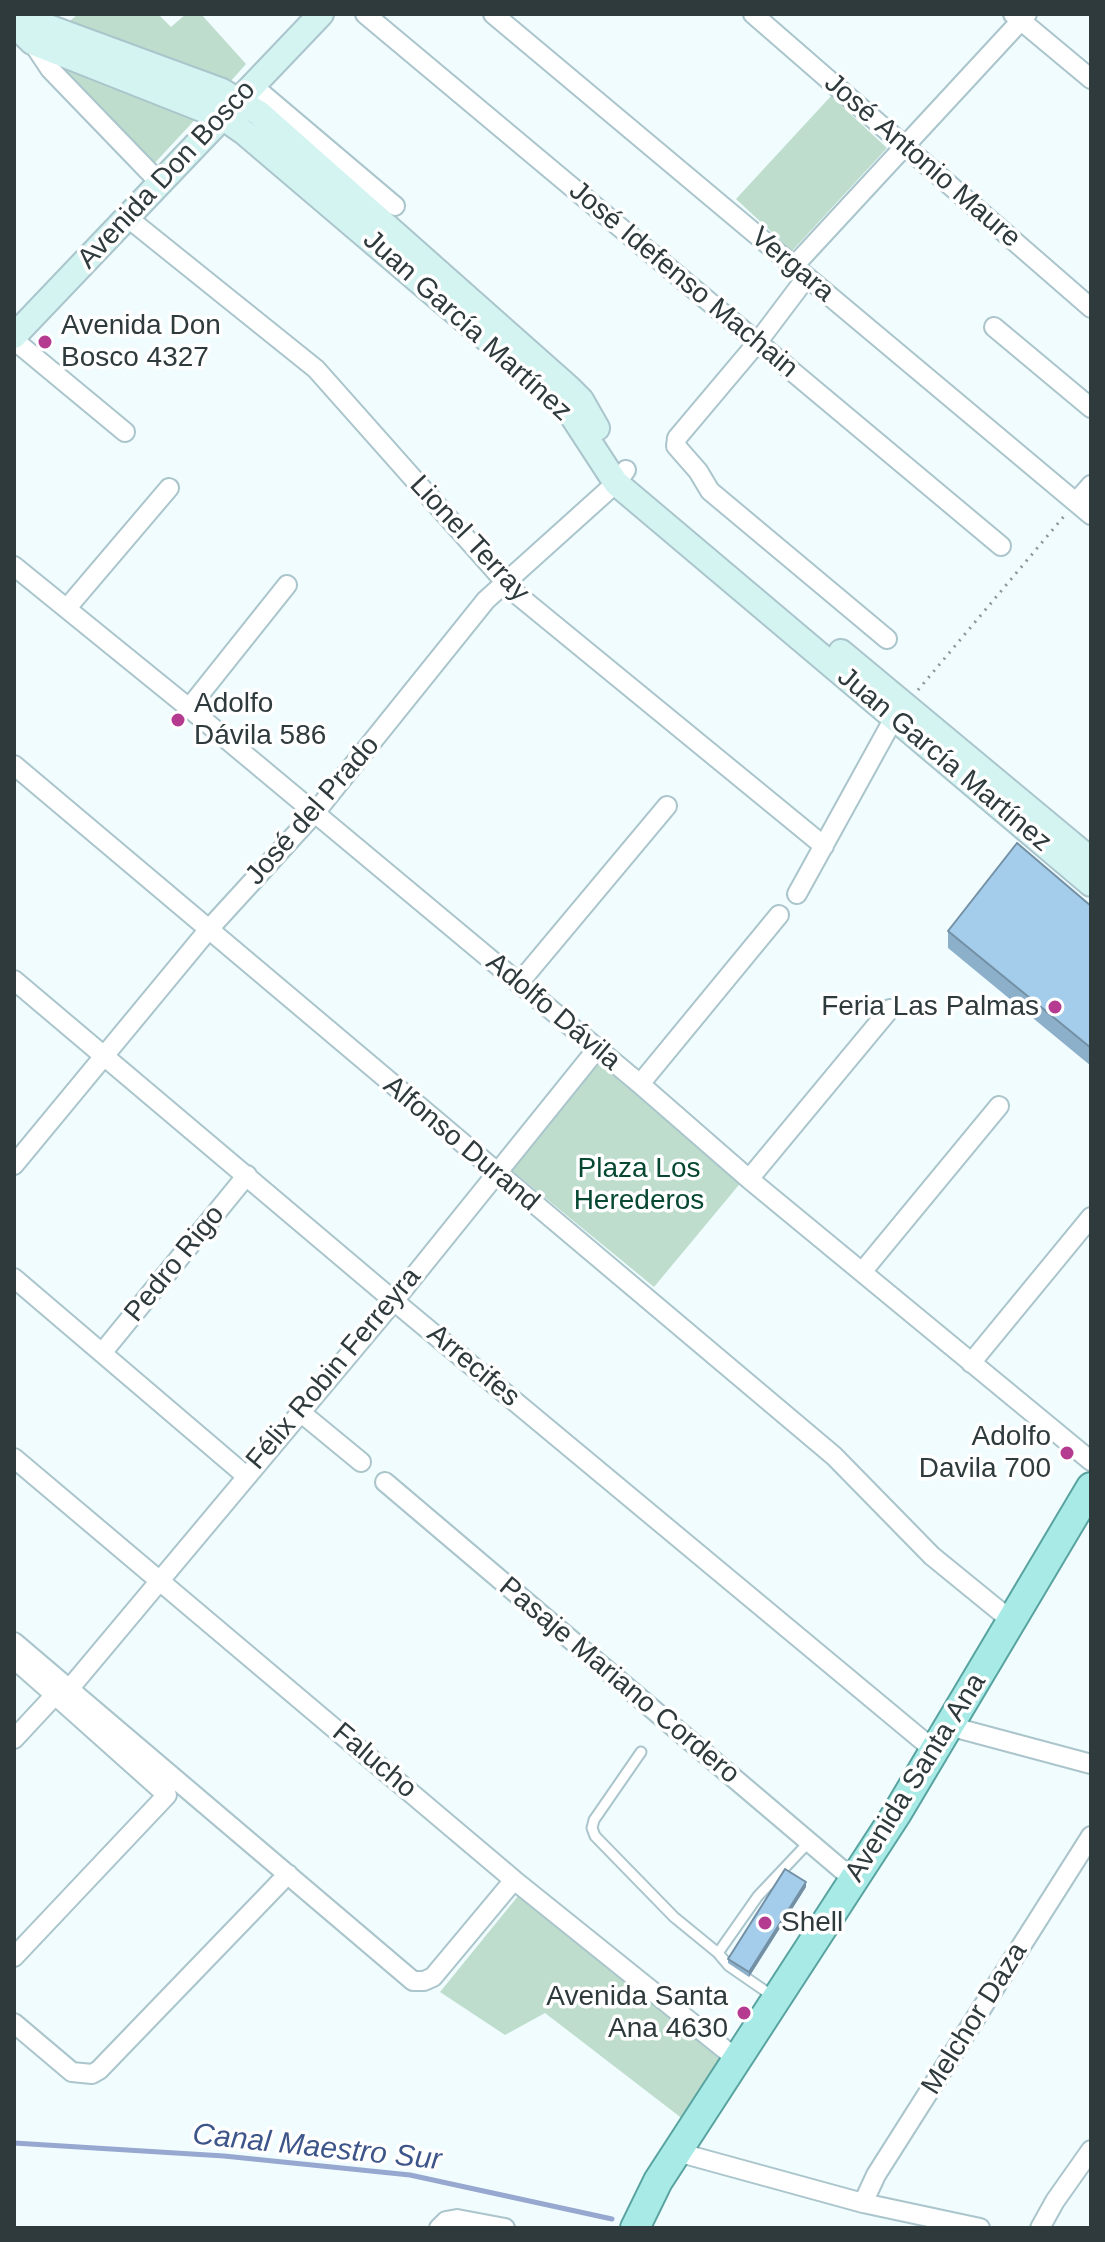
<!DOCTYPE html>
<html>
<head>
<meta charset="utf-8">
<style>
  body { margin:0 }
  #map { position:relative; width:1105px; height:2242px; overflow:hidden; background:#f1fcff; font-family:Helvetica,sans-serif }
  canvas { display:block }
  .frame { position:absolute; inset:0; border:16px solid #2f3a3d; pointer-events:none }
</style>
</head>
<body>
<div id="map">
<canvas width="1105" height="2242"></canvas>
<div class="frame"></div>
</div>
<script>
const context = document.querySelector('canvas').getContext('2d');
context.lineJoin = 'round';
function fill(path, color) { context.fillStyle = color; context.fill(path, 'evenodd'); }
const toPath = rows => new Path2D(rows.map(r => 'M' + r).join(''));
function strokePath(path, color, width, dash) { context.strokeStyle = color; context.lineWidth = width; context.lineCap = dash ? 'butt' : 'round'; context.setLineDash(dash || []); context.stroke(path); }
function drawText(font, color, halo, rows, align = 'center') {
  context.font = font + ' Helvetica,sans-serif'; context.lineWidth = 7; context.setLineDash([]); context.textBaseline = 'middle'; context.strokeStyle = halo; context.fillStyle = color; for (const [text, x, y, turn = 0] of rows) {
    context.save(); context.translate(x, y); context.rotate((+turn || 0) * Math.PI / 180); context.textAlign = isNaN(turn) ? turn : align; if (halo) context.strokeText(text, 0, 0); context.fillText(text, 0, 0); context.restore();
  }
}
fill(toPath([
  [78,14,158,14,171,27,186,14,201,14,246,64,222,91,55,34],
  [49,54,203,111,152,166],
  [831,96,887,148,792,251,736,199],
  [600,1063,743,1180,654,1287,509,1168],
  [518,1896,729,2062,688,2123,545,2013,505,2035,440,1992]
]), '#beddcd');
strokePath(toPath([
  [14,2143,224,2156,410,2175,612,2219]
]), '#96a8cf', 5);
const lane = toPath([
  [641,1752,594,1820,592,1828,595,1836,674,1917,718,1953],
  [774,1997,729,1966,718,1953,758,1896,809,1842]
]);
const street = toPath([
  [365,14,1001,546],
  [493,14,1091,515],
  [753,14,1091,308],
  [1013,14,1091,79],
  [32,42,50,69,160,183],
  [252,85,395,206],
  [128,218,316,369,514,592,824,846],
  [793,267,1027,14],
  [806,278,757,343,677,438,676,446,698,471,710,491,887,639],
  [994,327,1091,408],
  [14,340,125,432],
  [1076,502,1091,485],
  [14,566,189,708,640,1084,749,1179,1091,1461],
  [67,608,169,488],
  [189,708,287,585],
  [14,765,834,1456,932,1556,1013,1622],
  [797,894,894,718],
  [14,980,394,1301,934,1750],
  [519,983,667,806],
  [640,1084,779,915],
  [14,1165,209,929,314,814,486,600,616,483,626,470],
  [749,1179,890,1009],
  [862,1272,999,1106],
  [14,1278,245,1475],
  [102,1353,247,1175],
  [971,1363,1091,1217],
  [299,1411,361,1462],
  [14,1458,514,1880,738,2060],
  [385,1482,854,1880],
  [14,1642,413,1981,424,1981,433,1977,514,1880],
  [14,1659,55,1695],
  [70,1688,394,1301,597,1049],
  [949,1726,1091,1764],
  [14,1739,55,1695,167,1795,14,1957],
  [14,2023,72,2072,92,2074,99,2070,288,1874],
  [677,2152,863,2203,980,2228],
  [863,2203,876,2175,1091,1836],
  [439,2228,446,2221,457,2219,505,2228],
  [1040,2228,1055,2201,1091,2150]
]);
const secondary = toPath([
  [23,14,48,27,222,91,259,113,569,388,581,400,597,428],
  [14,24,32,42,222,117,245,133,547,390,573,417,616,483,1091,884],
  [14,336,321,14],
  [841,652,1091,860]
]);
const primary = toPath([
  [635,2228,658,2181,897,1813,1091,1487]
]);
strokePath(lane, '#aac5cb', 13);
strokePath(street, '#aac5cb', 22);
strokePath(secondary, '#aac5cb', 28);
strokePath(primary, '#58a3a0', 32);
strokePath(toPath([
  [918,690,1065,515]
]), '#8c979a', 3, [2, 6]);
strokePath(lane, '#fff', 9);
strokePath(street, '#fff', 18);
strokePath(secondary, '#d4f4f2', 24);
strokePath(primary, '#a8eae6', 28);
fill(toPath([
  [1091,906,1091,1066,948,948,948,931],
  [806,1887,749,1977,728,1963,728,1959]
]), '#8db0ca');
fill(toPath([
  [806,1882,806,1887,749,1977,749,1972]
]), '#7390a4');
const building = toPath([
  [1017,843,1091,906,1091,1048,948,931,1017,843],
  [785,1869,806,1882,749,1972,728,1959,785,1869]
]);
fill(building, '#a4cdeb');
strokePath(building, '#7390a4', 2);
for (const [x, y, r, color] of [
  [45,342,8,"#b43b90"],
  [178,720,8,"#b43b90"],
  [1055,1007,8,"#b43b90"],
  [1067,1453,8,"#b43b90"],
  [765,1923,8,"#b43b90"],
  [744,2013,8,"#b43b90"]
]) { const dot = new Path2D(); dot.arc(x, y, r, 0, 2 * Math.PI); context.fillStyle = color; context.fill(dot); strokePath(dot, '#fff', 3); }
drawText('28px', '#2f3a3d', '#fff', [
  ["José Antonio Maure",922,161,41],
  ["Avenida Don Bosco",167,175,-47],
  ["Vergara",792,265,40],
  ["José Idefenso Machain",683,280,40],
  ["Juan García Martínez",467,326,42],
  ["Lionel Terray",469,539,47],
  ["Juan García Martínez",944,760,40],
  ["José del Prado",313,811,-49],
  ["Adolfo Dávila",553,1012,40],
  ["Alfonso Durand",461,1144,40],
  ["Pedro Rigo",175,1264,-51],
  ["Arrecifes",473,1366,40],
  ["Félix Robin Ferreyra",334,1369,-50],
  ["Pasaje Mariano Cordero",619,1681,40],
  ["Falucho",374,1761,40],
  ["Avenida Santa Ana",916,1778,-58],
  ["Melchor Daza",975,2019,-58]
]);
drawText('28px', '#2f3a3d', '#fff', [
  ["Avenida Don",61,326],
  ["Bosco 4327",61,358],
  ["Adolfo",194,704],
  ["Dávila 586",194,736],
  ["Feria Las Palmas",1039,1007,"right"],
  ["Adolfo",1051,1437,"right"],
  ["Davila 700",1051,1469,"right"],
  ["Shell",781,1923],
  ["Avenida Santa",728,1997,"right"],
  ["Ana 4630",728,2029,"right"]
], 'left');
drawText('28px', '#064832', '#fff', [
  ["Plaza Los",639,1169],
  ["Herederos",639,1201]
]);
drawText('italic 30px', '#3e558a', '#fff', [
  ["Canal Maestro Sur",317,2148,6]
]);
</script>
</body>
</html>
